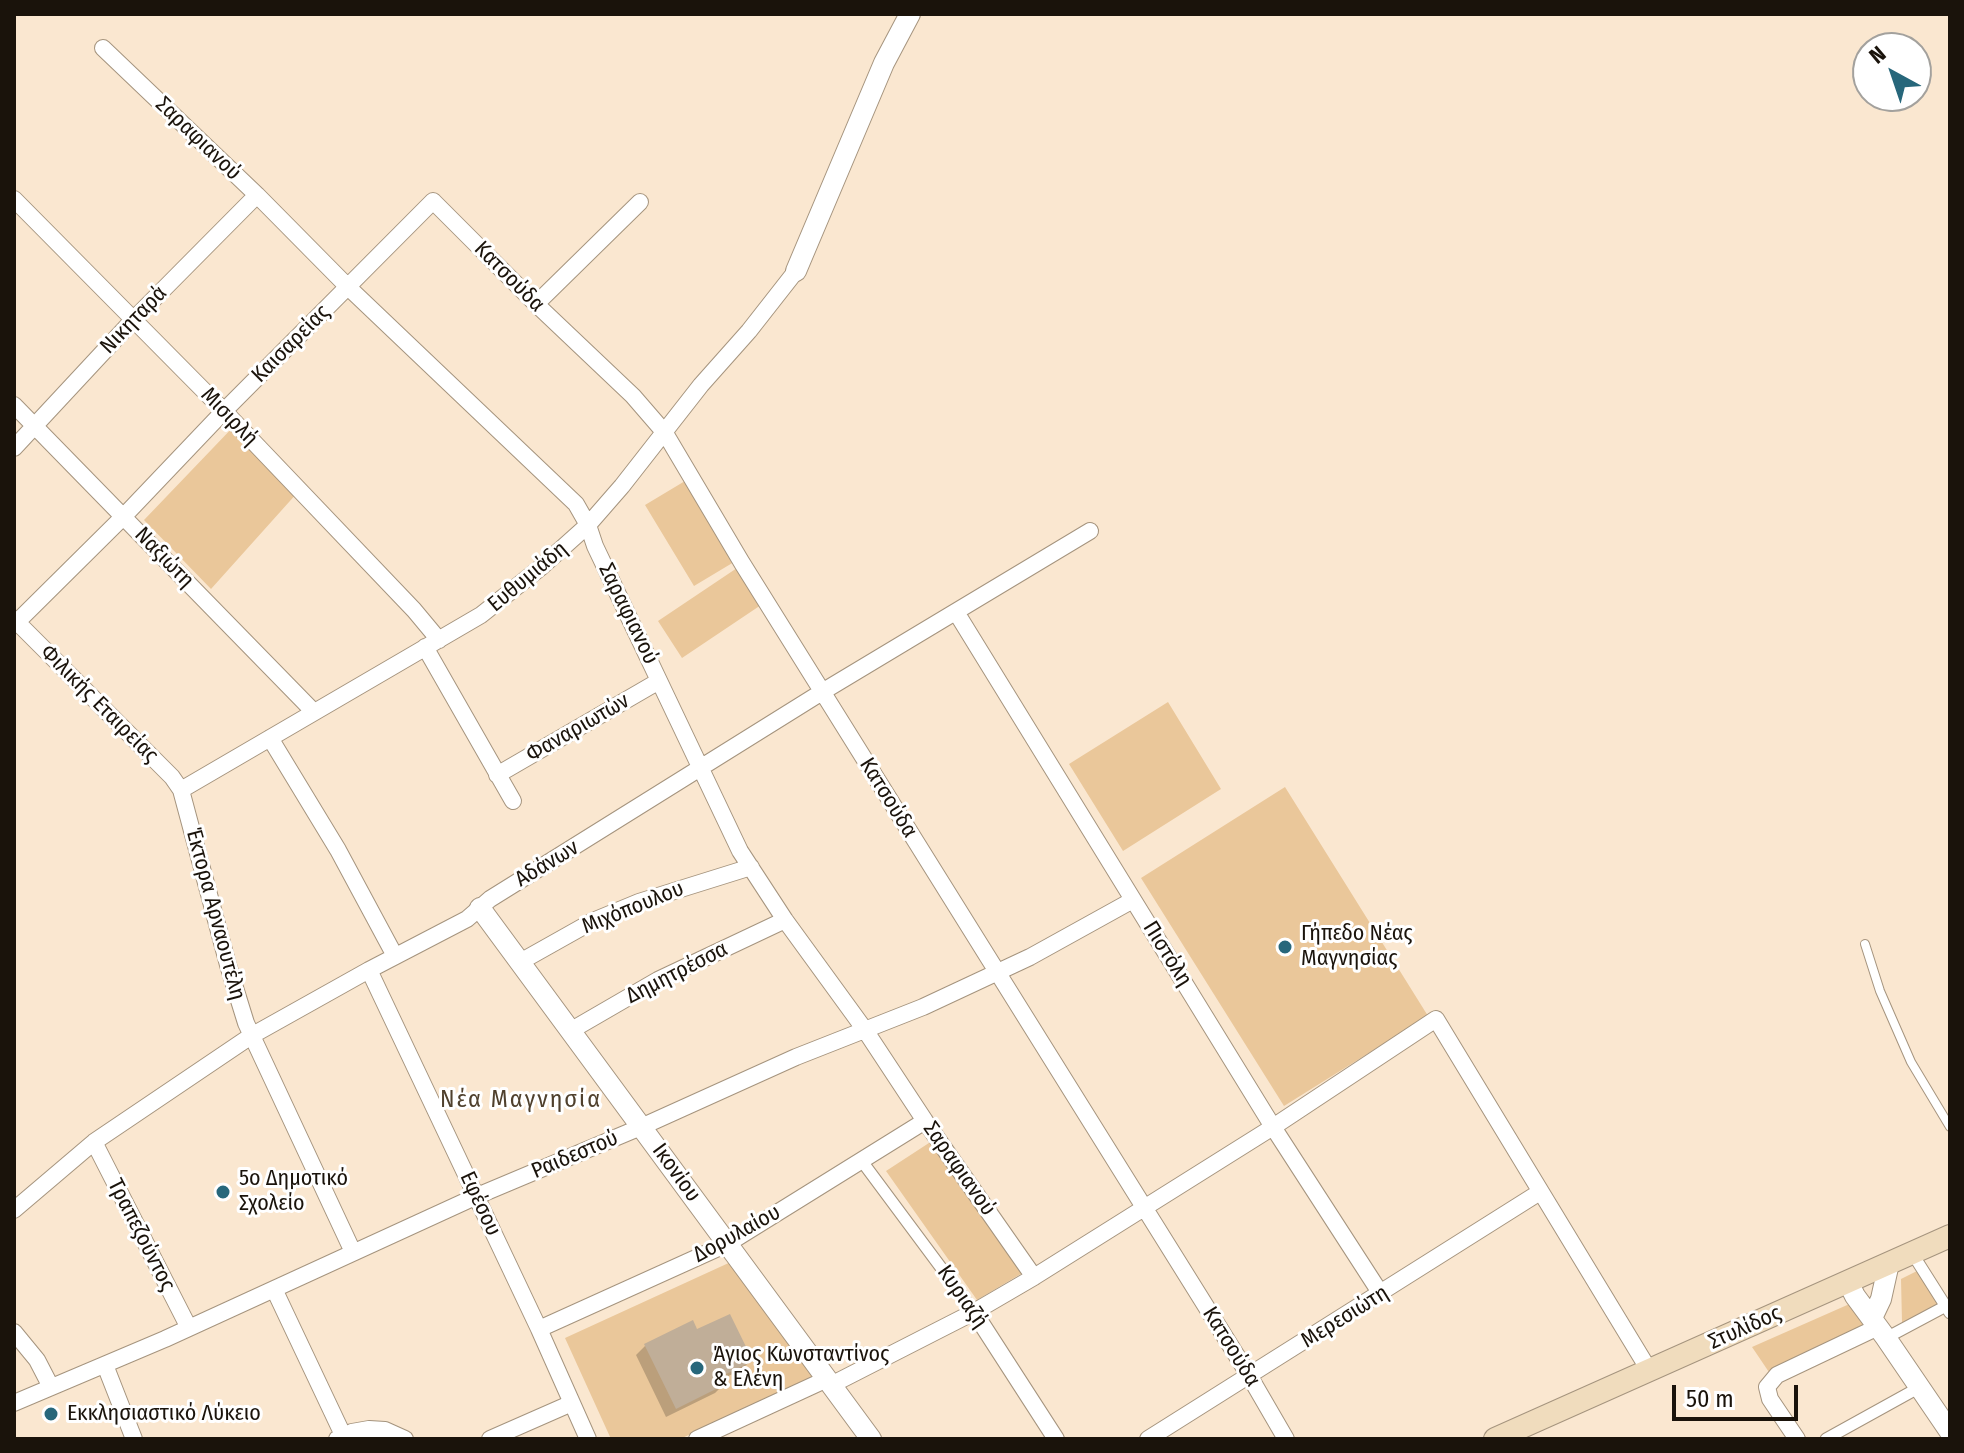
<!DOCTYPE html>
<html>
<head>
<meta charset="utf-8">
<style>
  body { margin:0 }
  #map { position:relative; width:1964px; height:1453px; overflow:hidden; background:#fae7d0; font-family:"Fira Sans Condensed",sans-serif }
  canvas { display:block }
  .frame { position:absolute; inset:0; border:16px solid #1a130b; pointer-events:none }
  .north { position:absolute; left:1852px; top:32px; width:80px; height:80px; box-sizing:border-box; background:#fff; border:2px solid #a3a19d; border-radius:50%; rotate:320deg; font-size:22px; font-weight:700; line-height:32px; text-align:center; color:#1a130b }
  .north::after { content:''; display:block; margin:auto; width:28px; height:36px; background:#27677b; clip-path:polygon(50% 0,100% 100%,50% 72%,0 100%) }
  .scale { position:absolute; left:1672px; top:1385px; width:126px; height:36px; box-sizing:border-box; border:4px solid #1a130b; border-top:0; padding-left:10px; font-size:24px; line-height:28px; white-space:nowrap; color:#1a130b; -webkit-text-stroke:6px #fff; paint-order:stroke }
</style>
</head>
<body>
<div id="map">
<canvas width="1964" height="1453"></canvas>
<div class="frame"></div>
<div class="north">N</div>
<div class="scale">50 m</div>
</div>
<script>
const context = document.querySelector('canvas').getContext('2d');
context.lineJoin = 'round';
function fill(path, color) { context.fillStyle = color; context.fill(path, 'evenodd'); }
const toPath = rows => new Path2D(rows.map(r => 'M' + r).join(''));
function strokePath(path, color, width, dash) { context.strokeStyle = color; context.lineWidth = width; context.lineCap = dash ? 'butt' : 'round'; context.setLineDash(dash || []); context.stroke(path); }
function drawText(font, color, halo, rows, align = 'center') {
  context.font = font + ' "Fira Sans Condensed",sans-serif'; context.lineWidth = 6; context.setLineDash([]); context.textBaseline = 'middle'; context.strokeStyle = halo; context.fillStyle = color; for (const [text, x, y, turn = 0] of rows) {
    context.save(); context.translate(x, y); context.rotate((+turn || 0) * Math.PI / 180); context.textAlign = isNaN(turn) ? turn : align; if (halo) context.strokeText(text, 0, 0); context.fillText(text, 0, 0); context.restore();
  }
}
fill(toPath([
  [235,425,298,492,211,589,144,520],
  [685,481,734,562,694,586,645,505],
  [737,568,761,605,682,658,658,621],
  [1168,702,1221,789,1123,851,1069,764],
  [1285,787,1428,1016,1284,1106,1141,878],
  [932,1141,1024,1272,977,1300,886,1171],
  [733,1261,816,1377,680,1439,611,1439,565,1338],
  [1923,1268,1946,1307,1904,1323,1902,1322,1901,1279],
  [1854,1302,1873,1325,1775,1381,1752,1347]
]), '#eac79a');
fill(toPath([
  [697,1332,751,1360,741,1370,722,1379,724,1384,715,1393,666,1417,636,1355,645,1346]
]), '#0003');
fill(toPath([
  [730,1314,753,1361,722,1376,726,1384,676,1409,644,1344,693,1320,697,1329]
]), '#c0ae98');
const service = toPath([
  [1865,944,1880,991,1911,1062,1950,1127]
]);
const pedestrian = toPath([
  [861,1160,974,1312],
  [1912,1253,1950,1313],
  [1886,1338,1946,1306],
  [1826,1439,1920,1387]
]);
const minor = toPath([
  [103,48,257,195,348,287,576,504,588,525,595,546,740,851,785,920,865,1030,925,1121,1034,1277],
  [14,199,224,411,414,610,439,640],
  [536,304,640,202],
  [14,405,314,712],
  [14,448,134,319,257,195],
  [956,612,1273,1127,1381,1294],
  [14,619,172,777,181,790,228,965,246,1023,353,1252],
  [14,625,124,516,224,411,433,201,536,304,633,396,665,433,742,563,1250,1377,1286,1439],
  [425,647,513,801],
  [270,738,338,850,395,956],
  [497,775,659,681],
  [181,790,481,615,540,568,588,525,622,486,701,385,749,331,796,271],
  [520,962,593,921,639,902,751,867],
  [369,970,539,1329,588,1439],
  [570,1031,658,980,785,920],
  [94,1142,189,1328],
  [14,1210,94,1142,251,1036,369,970,467,919,490,899,822,692,1090,531],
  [274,1289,343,1435],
  [974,1312,1056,1439],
  [539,1329,727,1244,925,1121],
  [14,1332,37,1360,51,1387],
  [105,1365,134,1439],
  [831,1385,974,1312,1034,1277,1273,1127,1436,1019,1649,1370],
  [14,1403,165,1339,477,1196,641,1127,796,1057,923,1007,1030,957,1133,900],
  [337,1439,352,1432,369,1429,385,1430,405,1439],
  [490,1439,572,1403],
  [697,1439,827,1379],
  [1148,1439,1540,1192],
  [1797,1439,1770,1399,1767,1387,1777,1375,1878,1327]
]);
const tertiary = toPath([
  [796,271,884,63,910,14],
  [480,908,871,1439],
  [1848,1282,1855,1296,1886,1338,1950,1432],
  [1872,1318,1881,1299,1889,1263]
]);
const secondary = toPath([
  [1495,1439,1950,1236]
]);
strokePath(service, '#a5947e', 10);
strokePath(pedestrian, '#a5947e', 13);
strokePath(minor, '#a5947e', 18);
strokePath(tertiary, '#a5947e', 22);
strokePath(secondary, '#a5947e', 24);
strokePath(service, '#fff', 8);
strokePath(pedestrian, '#fff', 11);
strokePath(minor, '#fff', 16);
strokePath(tertiary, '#fff', 20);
strokePath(secondary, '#f0dcbd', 22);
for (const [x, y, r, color] of [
  [1285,947,8,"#27677b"],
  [223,1192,8,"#27677b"],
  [697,1368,8,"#27677b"],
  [51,1414,8,"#27677b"]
]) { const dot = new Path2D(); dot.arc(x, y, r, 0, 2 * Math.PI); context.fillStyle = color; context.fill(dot); strokePath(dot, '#fff', 3); }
drawText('22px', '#1a130b', '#fff', [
  ["Σαραφιανού",198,139,44],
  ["Κατσούδα",509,277,45],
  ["Νικηταρά",134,320,-46],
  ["Καισαρείας",291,344,-45],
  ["Μισιρλή",229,417,46],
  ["Ναξιώτη",164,558,46],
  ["Ευθυμιάδη",528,577,-40],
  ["Σαραφιανού",628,614,64],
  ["Φιλικής Εταιρείας",99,704,45],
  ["Φαναριωτών",578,728,-30],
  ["Κατσούδα",888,798,58],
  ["Αδάνων",547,864,-31],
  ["Μιχόπουλου",633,908,-22],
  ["Έκτορα Αρναουτέλη",215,914,75],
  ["Πιστόλη",1167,954,58],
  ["Δημητρέσσα",677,973,-27],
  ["Ραιδεστού",575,1155,-23],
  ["Σαραφιανού",959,1169,55],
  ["Ικονίου",676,1173,54],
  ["Εφέσου",480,1204,65],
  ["Δορυλαίου",737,1234,-29],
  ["Τραπεζούντος",141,1235,63],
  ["Κυριαζή",962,1297,55],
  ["Μερεσιώτη",1345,1317,-32],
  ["Στυλίδος",1745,1328,-24],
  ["Κατσούδα",1231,1347,58]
]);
drawText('22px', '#1a130b', '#fff', [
  ["Γήπεδο Νέας",1301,934],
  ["Μαγνησίας",1301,959],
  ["5ο Δημοτικό",239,1179],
  ["Σχολείο",239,1204],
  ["Άγιος Κωνσταντίνος",713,1355],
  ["& Ελένη",713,1380],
  ["Εκκλησιαστικό Λύκειο",67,1414]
], 'left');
context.letterSpacing = '2px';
drawText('24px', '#4f402d', '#fff', [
  ["Νέα Μαγνησία",521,1100]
]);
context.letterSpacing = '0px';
</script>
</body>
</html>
